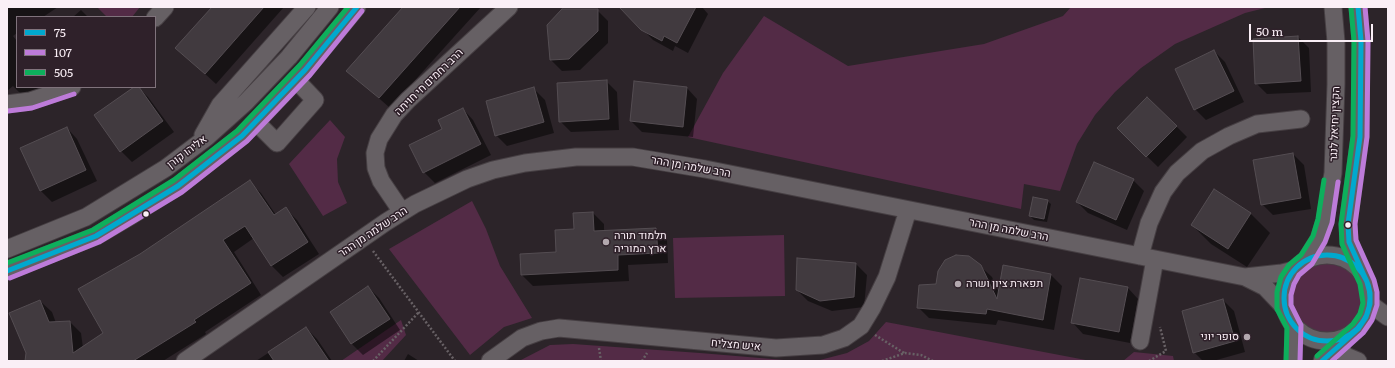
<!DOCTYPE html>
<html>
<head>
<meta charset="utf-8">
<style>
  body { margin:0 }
  #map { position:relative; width:1395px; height:368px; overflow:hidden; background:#2c2429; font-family:Literata,serif }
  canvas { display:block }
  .frame { position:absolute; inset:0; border:8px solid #faeff6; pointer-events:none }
  .legend { position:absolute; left:16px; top:16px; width:140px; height:72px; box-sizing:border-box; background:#2f212a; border:1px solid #80737c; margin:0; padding:5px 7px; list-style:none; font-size:12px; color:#faeff6 }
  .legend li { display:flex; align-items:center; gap:8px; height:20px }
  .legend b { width:20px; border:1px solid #80737c }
  .scale { position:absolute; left:1249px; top:24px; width:124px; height:18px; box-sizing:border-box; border:2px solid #faeff6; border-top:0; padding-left:5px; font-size:12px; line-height:14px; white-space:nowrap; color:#faeff6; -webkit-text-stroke:3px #2f212a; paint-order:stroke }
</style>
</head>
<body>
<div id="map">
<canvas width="1395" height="368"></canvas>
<div class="frame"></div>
<ul class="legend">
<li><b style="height:5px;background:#00a9ce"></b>75</li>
<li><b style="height:5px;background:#bd7bd9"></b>107</li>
<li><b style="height:5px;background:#0daf5c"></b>505</li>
</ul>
<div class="scale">50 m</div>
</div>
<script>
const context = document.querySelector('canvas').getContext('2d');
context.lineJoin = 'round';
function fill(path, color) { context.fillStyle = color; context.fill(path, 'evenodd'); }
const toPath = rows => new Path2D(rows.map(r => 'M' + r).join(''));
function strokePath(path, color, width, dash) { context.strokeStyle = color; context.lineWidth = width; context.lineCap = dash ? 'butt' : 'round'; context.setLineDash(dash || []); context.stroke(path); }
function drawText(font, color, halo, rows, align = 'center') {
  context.font = font + ' Literata,Heebo,serif'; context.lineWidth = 3; context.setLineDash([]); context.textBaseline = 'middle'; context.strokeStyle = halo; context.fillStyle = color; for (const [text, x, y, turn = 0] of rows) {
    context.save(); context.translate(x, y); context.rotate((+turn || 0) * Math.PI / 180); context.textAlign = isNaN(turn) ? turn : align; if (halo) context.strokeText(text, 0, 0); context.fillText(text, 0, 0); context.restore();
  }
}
fill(toPath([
  [97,7,140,7,132,17,107,17],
  [1071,7,1269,7,1245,13,1175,44,1141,68,1115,92,1095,115,1077,144,1060,191,1024,184,1021,209,688,137,723,73,764,16,848,66,984,44,1063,16],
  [330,120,345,137,337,159,338,182,347,203,323,216,289,164],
  [472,201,486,229,500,266,532,318,504,327,470,355,389,249],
  [784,235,785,296,675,298,673,238],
  '1290 298a37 37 0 1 1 74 0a37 37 0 1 1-74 0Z',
  [401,320,406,335,382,361,341,361],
  [886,322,1091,361,816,361,847,353,869,341],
  [573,344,700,353,796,361,519,361,550,345],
  [1134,352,1173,356,1174,361,1123,361]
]), '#532b46');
fill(toPath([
  [7,7,58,7,43,17,17,17,17,33,13,36,17,41,17,87,42,87,26,99,13,86,7,91],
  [213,7,284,7,216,84,177,48],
  [403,7,481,7,390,108,348,71],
  [621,7,702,7,708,14,688,53,675,46,673,51,653,40],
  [81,10,88,17,73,17],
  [597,10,608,21,608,43,580,70,562,71,551,60],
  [1298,37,1309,48,1311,92,1267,94,1256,83],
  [1214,51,1225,62,1244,102,1206,120,1195,109],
  [606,81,617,92,619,130,571,132,560,121],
  [135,87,138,87,148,97,174,132,132,162,121,151],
  [687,88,697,99,693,137,642,132,631,121],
  [534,89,545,100,554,133,507,146,496,135],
  [1148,98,1187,137,1158,167,1118,128],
  [463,109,473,120,491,155,435,183,424,172,443,129],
  [67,128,77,139,97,181,52,202,41,191],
  [1293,154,1304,165,1311,209,1273,215,1262,204],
  [1133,180,1144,191,1127,230,1088,213,1077,202],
  [249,182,261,193,276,215,286,209,297,220,319,254,283,277,272,266,254,238,234,252,261,295,205,332,206,334,163,361,26,361,40,301,52,312,56,323,70,322,81,333,83,348,105,333,141,254],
  [1214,190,1251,214,1270,233,1247,267,1211,244,1192,225],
  [1047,201,1051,204,1047,222,1034,220,1030,216],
  [593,213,604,224,604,232,656,229,667,240,668,263,628,265,629,281,533,286,522,275,557,253,575,230],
  [856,264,867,275,864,307,832,311,808,301,797,290],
  [980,266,992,277,999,293,1004,266,1051,275,1062,286,1054,330,998,320,996,325,929,318,918,307,937,285],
  [368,287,379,298,400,330,363,355,352,344,331,312],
  [1128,288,1138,299,1130,343,1083,334,1073,323],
  [1223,300,1234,311,1245,352,1213,361,1203,361,1194,352],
  [306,328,317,339,332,361,256,361],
  [408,354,419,361,404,361]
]), '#0007');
const building = toPath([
  [212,7,264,7,205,74,175,48,212,7],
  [403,7,460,7,379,98,346,71,403,7],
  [619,7,696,7,677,43,664,36,662,41,641,30,619,7],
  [562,9,598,9,598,31,569,59,550,60,547,25,562,9],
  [1298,36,1301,81,1255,84,1253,39,1298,36],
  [1214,50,1234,91,1194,110,1175,69,1214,50],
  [607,80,609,119,559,122,557,83,607,80],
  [634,81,687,87,683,127,630,121,634,81],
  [134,87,139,87,163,121,120,152,94,115,134,87],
  [534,87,544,122,495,136,486,101,534,87],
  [1147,97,1177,126,1146,157,1117,128,1147,97],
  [463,108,481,144,423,173,409,145,442,129,438,120,463,108],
  [67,127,86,170,40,191,20,148,67,127],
  [1293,153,1301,198,1261,205,1253,160,1293,153],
  [1094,162,1134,179,1116,220,1076,202,1094,162],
  [250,180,274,215,286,207,308,242,271,266,245,226,223,240,251,283,194,320,196,322,133,361,25,361,26,353,9,313,40,300,49,322,70,321,73,353,103,333,78,289,140,254,250,180],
  [1214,189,1251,213,1228,249,1191,225,1214,189],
  [1033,197,1048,200,1044,219,1029,216,1033,197],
  [593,212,594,231,656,228,658,253,618,255,618,270,521,275,520,254,556,252,555,230,574,229,573,213,593,212],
  [956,255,969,256,981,265,997,299,1003,265,1051,274,1043,320,987,309,986,314,917,308,919,285,936,284,938,271,945,260,956,255],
  [797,258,856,263,854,297,820,301,796,290,797,258],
  [1080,278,1128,287,1119,332,1071,323,1080,278],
  [368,286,390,319,351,344,330,312,368,286],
  [1223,299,1235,341,1193,353,1182,311,1223,299],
  [306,327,329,361,274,361,268,352,306,327]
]);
fill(building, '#413a3f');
strokePath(building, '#544d52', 1);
const minor = toPath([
  [1358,7,1361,41,1360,137,1348,224,1349,242,1361,270],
  [155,18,165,7],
  [7,104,30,101,72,87],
  [256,122,277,143,315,100,296,80],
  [203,135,220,105,307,7],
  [402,212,381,181,376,168,375,153,379,139,394,115,408,100,509,7],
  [7,249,86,217,166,168,207,137,246,102,289,57,330,7],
  '1284 298a43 43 0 1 1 86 0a43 43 0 1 1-86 0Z',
  [1140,256,1149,223,1163,192,1177,173,1202,151,1229,136,1257,124,1301,119],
  [1306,260,1319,239,1325,221,1333,173,1336,84,1336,42,1333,7],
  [7,271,96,236,132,215,178,186,242,136,261,117,305,70,357,7],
  [1245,277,1282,273,1294,270],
  [1370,304,1388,317],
  [1140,341,1155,259],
  [1337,346,1346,356,1358,361],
  [185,361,386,222,415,204,467,179,493,170,525,163,576,157,633,157,705,169,1245,277,1265,287,1284,307],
  [490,361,522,338,541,331,559,328,776,348,823,345,844,338,861,326,872,308,887,277,908,210],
  [1293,361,1294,326],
  [1322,361,1346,338]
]);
strokePath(minor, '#463f43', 19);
strokePath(toPath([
  [373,251,455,361],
  [875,335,904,353],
  [599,348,601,361],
  [373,361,419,312],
  [642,361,647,353],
  [882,361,905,353,921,355,933,361],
  [1149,361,1166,351,1160,327]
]), '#686165', 2.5, [2, 2]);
strokePath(minor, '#666064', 17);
strokePath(toPath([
  '1284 298a43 43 0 1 1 86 0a43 43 0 1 1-86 0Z',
  [7,271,96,236,178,186,242,136,305,70,357,7],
  [1322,361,1358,329,1366,317,1370,304,1370,293,1367,282,1349,242,1348,224,1360,137,1361,41,1358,7]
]), '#00a9ce', 5);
strokePath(toPath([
  [8,111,32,108,74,94],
  [10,278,99,242,182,192,247,141,310,75,362,11],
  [1300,361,1301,325,1291,305,1291,295,1294,284,1299,275,1312,264,1325,242,1332,223,1338,182],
  [1332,361,1363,333,1372,320,1377,305,1377,292,1374,280,1356,240,1355,224,1367,137,1368,41,1365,7]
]), '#bd7bd9', 5);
strokePath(toPath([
  [7,263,93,230,174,180,237,131,300,65,348,7],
  [1317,356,1353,324,1360,314,1363,303,1360,284,1342,244,1341,224,1353,136,1354,41,1351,8],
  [1286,361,1287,328,1277,309,1277,292,1281,277,1289,265,1301,255,1313,236,1318,219,1324,180]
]), '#0daf5c', 5);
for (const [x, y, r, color] of [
  [146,214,3.5,"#faeff6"],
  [1348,225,3.5,"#faeff6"],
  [606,242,4,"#b2a8ae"],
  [958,284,4,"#b2a8ae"],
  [1247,337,4,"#b2a8ae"]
]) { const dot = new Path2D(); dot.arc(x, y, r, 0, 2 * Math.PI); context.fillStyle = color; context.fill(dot); strokePath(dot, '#2f212a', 1.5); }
drawText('11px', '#faeff6', '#2f212a', [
  ["הרב רחמים חי חויתה",429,82,-44],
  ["הקצין יחיאל לנגר",1335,124,-88],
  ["אליהו קורן",187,152,-37],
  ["הרב שלמה מן ההר",691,167,10],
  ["הרב שלמה מן ההר",1009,230,11],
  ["הרב שלמה מן ההר",373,232,-34],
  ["איש מצליח",736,345,5]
]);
drawText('11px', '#faeff6', '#2f212a', [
  ["תלמוד תורה",614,236],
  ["ארץ המוריה",614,249],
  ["תפארת ציון ושרה",966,284],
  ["סופר יוני",1239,337,"right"]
], 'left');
</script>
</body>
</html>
